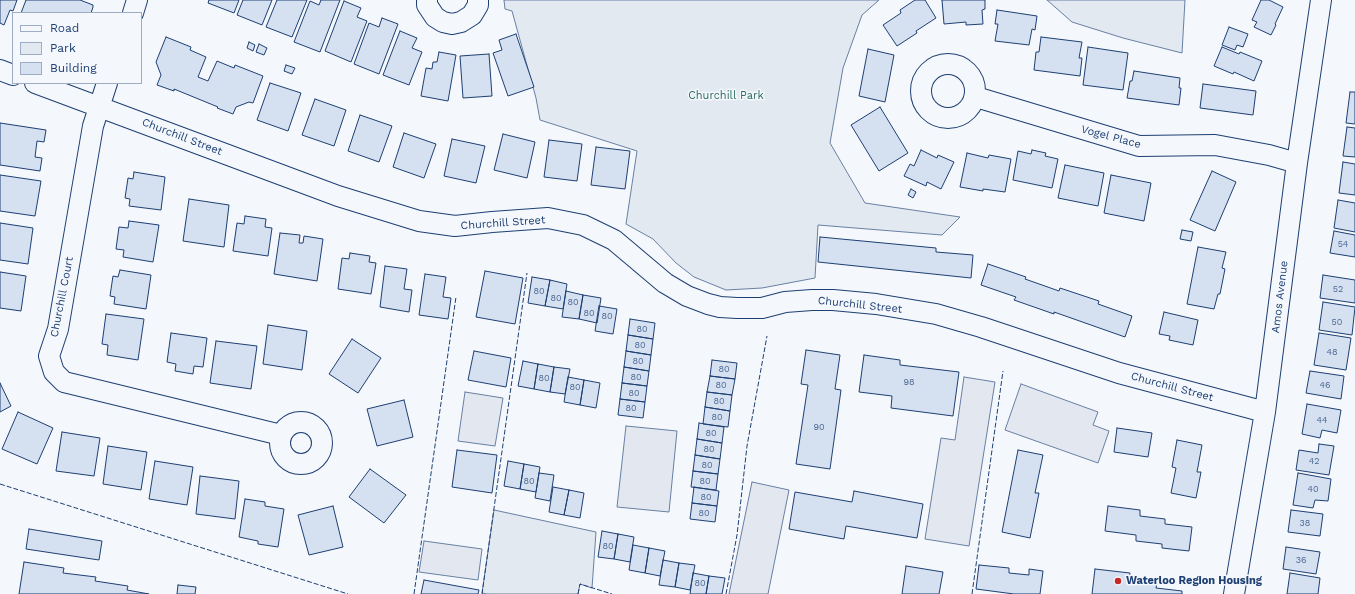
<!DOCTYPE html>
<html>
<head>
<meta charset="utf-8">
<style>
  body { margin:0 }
  #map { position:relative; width:1355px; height:594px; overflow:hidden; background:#f4f7fb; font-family:"Work Sans",sans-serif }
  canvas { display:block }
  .legend { position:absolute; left:12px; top:12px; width:130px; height:72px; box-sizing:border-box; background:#f4f7fb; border:1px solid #9eadc5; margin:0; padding:5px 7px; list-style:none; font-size:12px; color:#1d3f73 }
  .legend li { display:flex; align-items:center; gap:8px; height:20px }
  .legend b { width:20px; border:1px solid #9eadc5 }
</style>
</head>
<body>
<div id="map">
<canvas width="1355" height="594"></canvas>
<ul class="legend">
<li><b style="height:5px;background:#f4f7fb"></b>Road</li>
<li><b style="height:11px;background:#e3e9f0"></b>Park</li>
<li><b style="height:11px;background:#d5e0f0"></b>Building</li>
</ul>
</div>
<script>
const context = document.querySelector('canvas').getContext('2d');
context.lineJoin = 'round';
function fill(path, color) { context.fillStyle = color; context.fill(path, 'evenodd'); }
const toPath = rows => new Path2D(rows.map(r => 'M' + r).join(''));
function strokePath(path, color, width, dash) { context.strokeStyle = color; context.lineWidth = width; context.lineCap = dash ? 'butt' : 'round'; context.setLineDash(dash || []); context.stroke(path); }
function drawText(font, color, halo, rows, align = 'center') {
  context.font = font + ' "Work Sans",sans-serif'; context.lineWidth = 3; context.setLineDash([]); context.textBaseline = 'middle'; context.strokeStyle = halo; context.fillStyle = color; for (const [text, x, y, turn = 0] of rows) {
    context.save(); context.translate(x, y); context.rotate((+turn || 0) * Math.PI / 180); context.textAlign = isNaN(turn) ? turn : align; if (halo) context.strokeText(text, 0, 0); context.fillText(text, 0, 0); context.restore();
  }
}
const green = toPath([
  [504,0,879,0,862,15,843,68,830,143,865,203,960,217,942,235,818,225,815,278,762,288,726,290,694,277,676,263,653,239,626,224,637,151,540,120,536,98,512,11,505,9,504,0],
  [1047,0,1185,0,1182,53,1123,38,1072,22,1047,0],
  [494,510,596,532,592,588,580,584,578,594,487,594,482,593,494,510]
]);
fill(green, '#e3e9f0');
strokePath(green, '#687fa3', 1);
const parking = toPath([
  [964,377,995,382,969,546,925,539,941,438,955,440,964,377],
  [1021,384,1098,412,1093,425,1109,431,1098,463,1005,430,1021,384],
  [465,392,503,398,495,446,458,441,465,392],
  [626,426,677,431,669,512,617,507,626,426],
  [752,482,789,490,768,594,729,594,752,482],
  [424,541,482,549,478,580,419,572,424,541]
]);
fill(parking, '#e3e8f0');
strokePath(parking, '#687fa3', 1);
const building = toPath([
  [0,0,17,0,13,11,10,10,4,25,0,23,0,0],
  [26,0,80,0,93,5,93,7,91,13,21,13,26,0],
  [209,0,239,0,234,13,208,3,209,0],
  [243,0,272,0,262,25,237,15,243,0],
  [277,0,307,0,292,37,266,27,277,0],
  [321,0,340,0,320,52,294,42,310,1,319,5,321,0],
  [915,0,925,0,936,18,916,31,917,33,897,46,883,25,901,13,900,10,915,0],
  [942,0,985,0,985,9,982,10,983,24,966,25,966,22,944,24,942,0],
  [1261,0,1269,0,1283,7,1275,24,1276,25,1271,35,1254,27,1257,22,1252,20,1261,0],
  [344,1,361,8,357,17,367,21,351,62,325,51,344,1],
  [997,10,1037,16,1035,30,1032,29,1029,45,995,41,998,24,995,24,997,10],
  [382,18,398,24,379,74,354,64,369,23,379,27,382,18],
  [1229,27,1248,34,1243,47,1237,45,1235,50,1222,45,1229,27],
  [400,31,417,38,412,48,422,52,409,85,383,75,400,31],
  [516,34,534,87,508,96,493,53,502,50,499,40,516,34],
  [166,37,191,47,190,50,206,57,198,77,208,81,217,61,234,68,235,65,263,76,253,103,249,102,236,107,233,114,217,108,218,107,174,89,174,91,157,85,161,75,156,62,166,37],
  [1041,37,1082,42,1079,58,1082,58,1080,76,1034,70,1036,52,1039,52,1041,37],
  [249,42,255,45,253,51,247,48,249,42],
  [259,44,267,48,264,55,256,52,259,44],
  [1088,47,1128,53,1123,90,1083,85,1088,47],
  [1222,47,1239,54,1240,52,1262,61,1254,81,1234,72,1233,74,1214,66,1222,47],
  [868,49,894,55,885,102,859,96,868,49],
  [439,52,456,55,448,101,421,96,426,68,432,69,433,62,437,62,439,52],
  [489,54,492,96,463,98,460,56,489,54],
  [286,65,295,68,292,74,284,71,286,65],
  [1134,71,1180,78,1179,88,1181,88,1179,105,1127,98,1130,81,1132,81,1134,71],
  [270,83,301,93,288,131,257,120,270,83],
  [1203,84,1256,91,1253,115,1200,108,1203,84],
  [1350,92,1355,92,1355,124,1346,123,1350,92],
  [315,99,346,110,334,146,302,135,315,99],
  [880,107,908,153,879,171,851,125,880,107],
  [360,115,392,126,379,162,348,151,360,115],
  [0,123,46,130,44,142,37,141,35,157,42,158,40,171,0,165,0,123],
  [1347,127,1355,128,1355,157,1343,156,1347,127],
  [404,133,436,144,424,178,393,167,404,133],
  [503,134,535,142,527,178,494,170,503,134],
  [452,139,485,146,476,183,444,176,452,139],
  [549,140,582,144,577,181,544,177,549,140],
  [596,147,630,151,625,189,591,185,596,147],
  [921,150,937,158,938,155,954,162,941,189,927,182,926,186,904,176,910,164,914,166,921,150],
  [1032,150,1046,153,1045,156,1058,159,1052,188,1013,180,1018,151,1031,154,1032,150],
  [967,153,988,158,989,155,1011,159,1005,192,983,189,983,191,960,187,967,153],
  [1343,162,1355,164,1355,195,1339,193,1343,162],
  [1065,165,1104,173,1098,206,1058,198,1065,165],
  [1212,171,1236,182,1215,231,1190,220,1212,171],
  [134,172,165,177,161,210,129,206,130,199,125,198,128,178,133,179,134,172],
  [0,175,41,181,35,216,0,211,0,175],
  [1111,175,1151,183,1144,221,1104,213,1111,175],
  [911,189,916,192,913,198,908,195,911,189],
  [189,199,229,205,224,247,183,241,189,199],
  [1338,200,1355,203,1355,232,1334,228,1338,200],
  [245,216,266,219,265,227,272,228,268,256,233,251,237,223,244,224,245,216],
  [129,221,159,225,153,262,123,257,124,250,116,249,119,227,128,228,129,221],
  [0,223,33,228,28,264,0,260,0,223],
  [1182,230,1193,232,1191,241,1180,239,1182,230],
  [1334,231,1355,235,1355,257,1330,253,1334,231],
  [280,233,300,235,299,243,303,243,304,236,323,239,317,281,274,274,280,233],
  [820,237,936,248,936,252,973,255,971,278,818,262,820,237],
  [1198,247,1226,252,1222,268,1225,269,1220,294,1218,294,1214,309,1187,304,1198,247],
  [350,253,370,256,369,262,376,263,371,294,338,289,342,258,349,259,350,253],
  [988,264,1026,277,1025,279,1059,291,1060,288,1099,301,1098,304,1132,316,1125,337,1054,312,1054,314,1014,300,1016,297,981,285,988,264],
  [385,266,407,269,404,289,412,290,409,312,380,307,385,266],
  [120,270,151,275,146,309,114,304,115,297,110,296,113,276,118,277,120,270],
  [485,271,523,278,515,324,476,317,485,271],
  [0,272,26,276,21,311,0,308,0,272],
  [425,274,446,277,443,297,451,298,448,319,419,315,425,274],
  [1323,275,1355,280,1355,303,1320,298,1323,275],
  [532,277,550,280,545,306,528,303,532,277],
  [550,280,567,284,563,309,545,306,550,280],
  [566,291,583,295,579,319,562,317,566,291],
  [583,295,601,298,597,323,579,319,583,295],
  [1323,302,1355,307,1352,335,1319,330,1323,302],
  [599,306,617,309,613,334,595,331,599,306],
  [1164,312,1198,320,1193,345,1169,340,1170,336,1159,334,1164,312],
  [106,314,144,319,138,360,107,355,108,345,102,344,106,314],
  [630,319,655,323,653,339,628,335,630,319],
  [268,325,307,331,302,370,263,364,268,325],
  [171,333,207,338,203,367,194,366,193,374,175,371,176,364,167,362,171,333],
  [1319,333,1351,338,1346,370,1314,365,1319,333],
  [628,335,653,339,651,355,626,351,628,335],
  [352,339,381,358,358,393,329,374,352,339],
  [216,341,257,346,251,389,210,383,216,341],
  [806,350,840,355,835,389,841,390,830,469,796,464,808,385,801,384,806,350],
  [474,351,511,358,506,387,468,380,474,351],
  [626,351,651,355,649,371,624,367,626,351],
  [864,355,900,360,900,365,959,372,953,416,891,408,892,396,859,392,864,355],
  [712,360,737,363,735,379,710,376,712,360],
  [523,361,538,364,534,389,518,386,523,361],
  [538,364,554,367,550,392,534,389,538,364],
  [554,367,570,369,565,394,550,392,554,367],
  [624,367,649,371,647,386,622,383,624,367],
  [1310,371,1344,376,1341,399,1306,393,1310,371],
  [710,376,735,379,732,395,707,392,710,376],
  [568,377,584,380,580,405,564,402,568,377],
  [584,380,600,383,596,408,580,405,584,380],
  [0,383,11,406,0,412,0,383],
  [622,383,647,386,645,402,620,399,622,383],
  [707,392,732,395,730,411,705,407,707,392],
  [620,399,645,402,643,418,618,415,620,399],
  [404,400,413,437,377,446,367,409,404,400],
  [1307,404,1341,410,1337,433,1322,430,1320,438,1302,434,1307,404],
  [705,407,730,411,728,427,703,424,705,407],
  [18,412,53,428,37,464,2,449,18,412],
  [699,423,724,427,722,443,697,439,699,423],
  [1117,428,1152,433,1148,457,1114,452,1117,428],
  [62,432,100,438,94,476,56,471,62,432],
  [697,439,722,443,720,459,695,455,697,439],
  [1177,440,1202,445,1197,472,1201,472,1196,498,1171,493,1176,468,1172,467,1177,440],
  [1319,444,1334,446,1329,475,1296,470,1299,450,1318,453,1319,444],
  [108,446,147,452,141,490,103,484,108,446],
  [457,450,497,455,492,493,452,487,457,450],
  [1018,450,1043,455,1035,493,1039,493,1030,538,1002,532,1018,450],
  [695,455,720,459,718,474,693,471,695,455],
  [155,461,193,467,187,505,149,499,155,461],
  [508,461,524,464,520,489,504,486,508,461],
  [524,464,540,467,536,492,520,489,524,464],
  [370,469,406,495,384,523,349,497,370,469],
  [693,471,718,474,716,490,691,487,693,471],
  [539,473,554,475,550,501,535,498,539,473],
  [1298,473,1331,479,1328,501,1315,500,1313,508,1293,505,1298,473],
  [200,476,239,481,235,519,196,514,200,476],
  [553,487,569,490,564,515,549,512,553,487],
  [694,487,719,491,717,506,692,503,694,487],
  [569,490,584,493,580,518,564,515,569,490],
  [854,491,923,504,917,538,846,526,844,539,789,529,795,492,852,502,854,491],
  [245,499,265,502,265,506,284,509,278,547,258,544,258,541,239,537,245,499],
  [692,503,717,506,715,522,690,519,692,503],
  [333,506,343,547,309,555,298,515,333,506],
  [1108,506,1140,510,1140,516,1165,519,1165,524,1192,527,1189,551,1162,548,1162,544,1136,541,1136,535,1105,531,1108,506],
  [1291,510,1323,514,1320,536,1288,532,1291,510],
  [29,529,102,541,99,560,26,549,29,529],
  [602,531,618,534,614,559,598,557,602,531],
  [618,534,634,537,630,562,614,559,618,534],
  [633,545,649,548,645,573,629,570,633,545],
  [1286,547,1320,552,1316,574,1283,569,1286,547],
  [649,548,665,551,660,576,645,573,649,548],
  [663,560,679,563,675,587,659,585,663,560],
  [24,562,64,568,63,573,96,577,95,581,128,586,127,590,149,594,19,594,24,562],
  [679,563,695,565,690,590,675,587,679,563],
  [979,565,1009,568,1009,573,1029,575,1029,569,1043,571,1040,594,1014,594,976,589,979,565],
  [906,566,943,572,939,594,902,594,906,566],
  [1095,569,1130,573,1129,580,1157,583,1156,588,1182,591,1182,594,1092,594,1095,569],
  [693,573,709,576,706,594,690,594,693,573],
  [1290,573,1320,578,1318,594,1287,594,1290,573],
  [709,576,725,578,722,594,706,594,709,576],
  [424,580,479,590,478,594,421,594,424,580],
  [178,585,196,587,195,594,177,594,178,585]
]);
fill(building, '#d5e0f0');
strokePath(building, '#1d3f73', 1);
const minor = toPath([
  [427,0,427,5,435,17,443,22,452,24,461,22,472,15,478,5,478,0],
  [133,13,137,0],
  '921 91a27 27 0 1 1 54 0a27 27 0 1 1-54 0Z',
  [0,70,13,75],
  [35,83,338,196,419,221,455,226,492,222,548,218,583,225,614,240,665,283,687,296,708,304,720,307,737,308,762,308,785,302,812,300,833,300,876,304,936,314,981,327,1119,373,1265,412],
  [107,83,93,126,58,329,49,356,54,372,64,382,281,435],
  [976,97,1139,146,1215,145,1269,155,1297,163],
  '280 443a21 21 0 1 1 42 0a21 21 0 1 1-42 0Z',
  [1234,594,1265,412,1297,163,1321,0]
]);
strokePath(minor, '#1d3f73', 22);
strokePath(minor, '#f4f7fb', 20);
strokePath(toPath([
  [0,484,348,594],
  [414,594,456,297],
  [482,594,527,273],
  [578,594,580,584,612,594],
  [726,594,737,535,747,446,767,336],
  [972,594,1003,371]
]), '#1d3f73', 1, [5, 2]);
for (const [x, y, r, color] of [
  [1118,581,4,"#c62828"]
]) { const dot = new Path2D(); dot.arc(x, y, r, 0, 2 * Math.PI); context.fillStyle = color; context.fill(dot); strokePath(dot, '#f4f7fb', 1.5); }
drawText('9px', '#4b6792', null, [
  ["54",1343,244],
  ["52",1338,289],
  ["80",539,291],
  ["80",556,298],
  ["80",573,302],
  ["80",589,313],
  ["80",607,316],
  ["50",1337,322],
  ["80",642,329],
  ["80",640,345],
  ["48",1332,352],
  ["80",638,361],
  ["80",724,369],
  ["80",636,377],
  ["80",544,378],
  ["98",909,382],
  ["80",721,385],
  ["46",1325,385],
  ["80",575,387],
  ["80",634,393],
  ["80",719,401],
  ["80",631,408],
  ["80",717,417],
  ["44",1322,420],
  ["90",819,427],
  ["80",711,433],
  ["80",709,449],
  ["42",1314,461],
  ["80",707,465],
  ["80",529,481],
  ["80",705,481],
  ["40",1313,489],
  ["80",706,497],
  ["80",704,513],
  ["38",1305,523],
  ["80",608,546],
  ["36",1301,560],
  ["80",700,583]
]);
drawText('11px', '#2c6c60', '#f4f7fb', [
  ["Churchill Park",726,96]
]);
drawText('11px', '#1d3f73', '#f4f7fb', [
  ["Churchill Street",182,137,21],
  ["Vogel Place",1111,137,15],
  ["Churchill Street",503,223,-4],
  ["Churchill Court",62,297,-79],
  ["Amos Avenue",1280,297,-83],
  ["Churchill Street",860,305,6],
  ["Churchill Street",1172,387,15]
]);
drawText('bold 11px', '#1d3f73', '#f4f7fb', [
  ["Waterloo Region Housing",1126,581]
], 'left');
</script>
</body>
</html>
